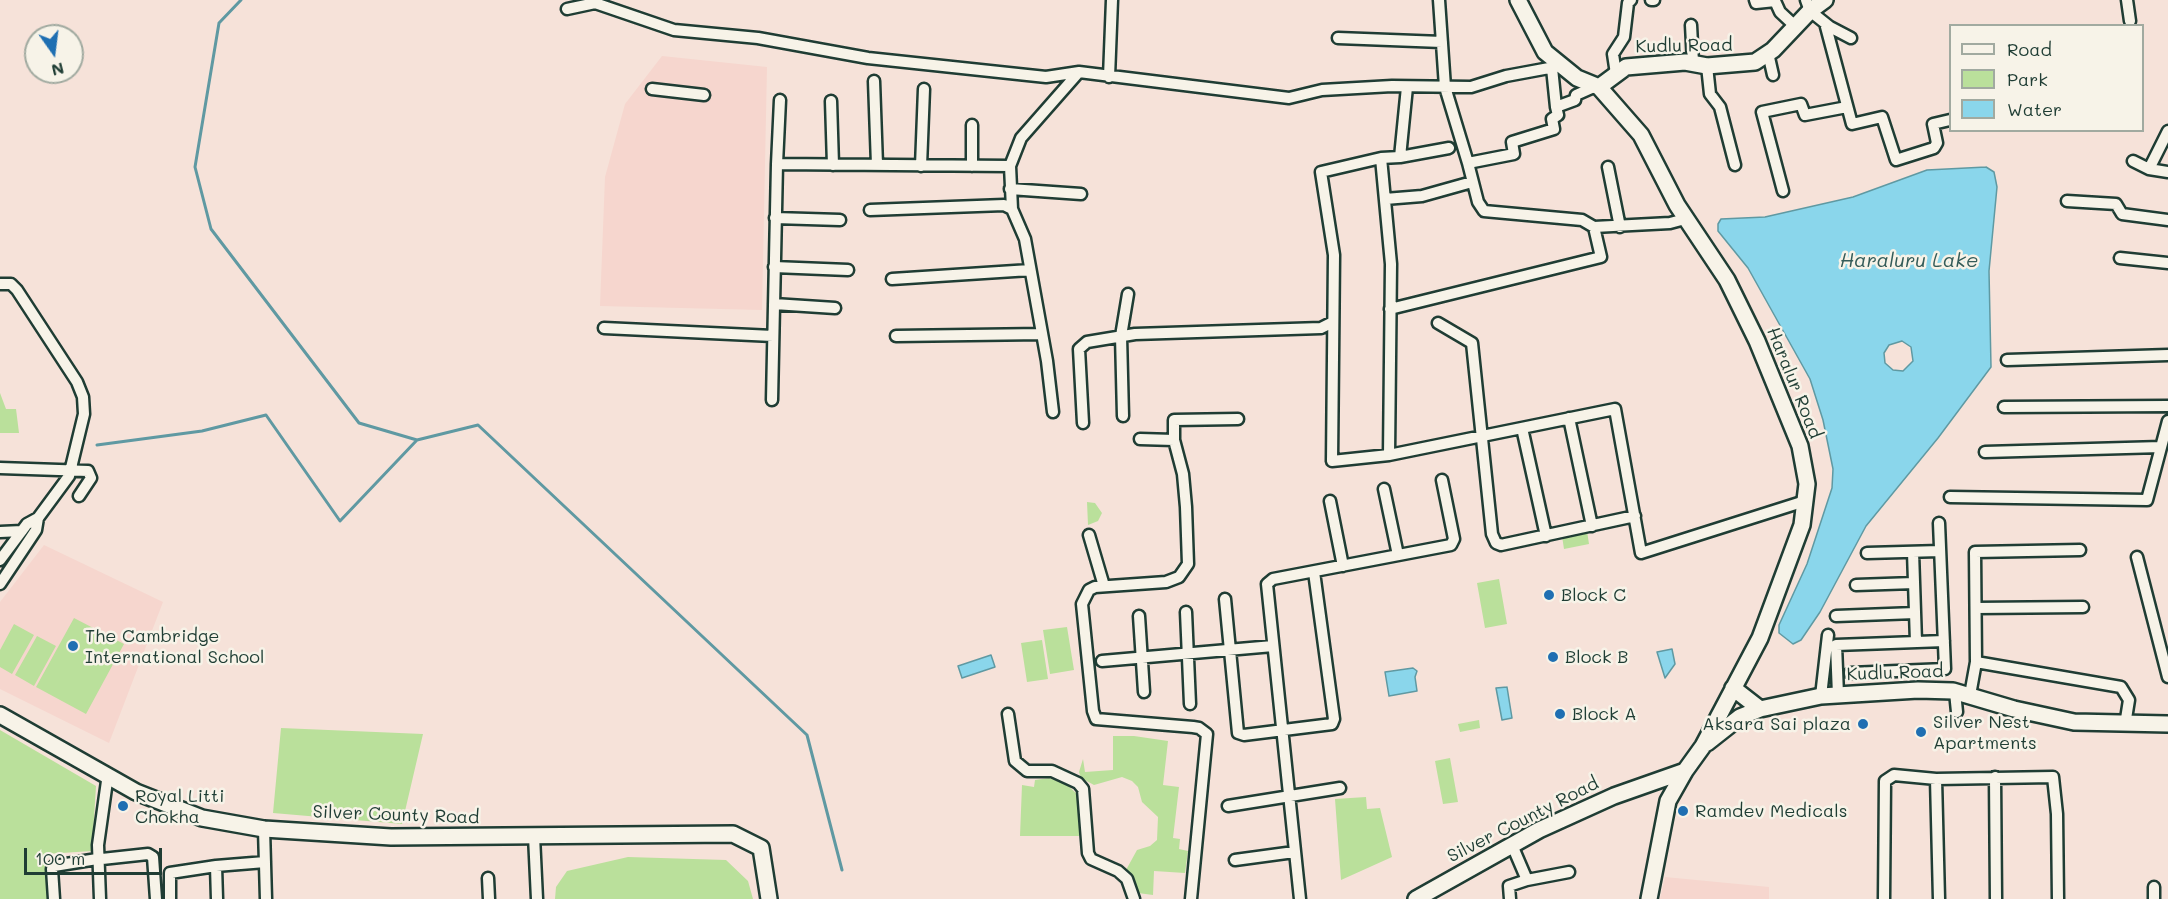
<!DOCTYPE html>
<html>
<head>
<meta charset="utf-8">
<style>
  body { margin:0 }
  #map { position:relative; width:2168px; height:899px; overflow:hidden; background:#f6e2d9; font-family:Mali,sans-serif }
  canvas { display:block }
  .legend { position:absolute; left:1949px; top:24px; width:195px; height:108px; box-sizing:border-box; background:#f7f3e8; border:2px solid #a1aaa0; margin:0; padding:8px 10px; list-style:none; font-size:18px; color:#1f3d34 }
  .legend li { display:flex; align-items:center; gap:12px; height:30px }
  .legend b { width:30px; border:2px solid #a1aaa0 }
  .north { position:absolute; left:24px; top:24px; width:60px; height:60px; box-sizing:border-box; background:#f7f3e8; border:2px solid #a1aaa0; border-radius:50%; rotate:166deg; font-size:16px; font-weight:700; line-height:24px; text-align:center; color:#1f3d34 }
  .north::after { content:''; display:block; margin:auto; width:21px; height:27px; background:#1f6fb2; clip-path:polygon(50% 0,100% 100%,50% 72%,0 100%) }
  .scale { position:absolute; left:24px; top:848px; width:138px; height:27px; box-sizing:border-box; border:3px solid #1f3d34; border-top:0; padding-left:8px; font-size:18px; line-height:21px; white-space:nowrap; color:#1f3d34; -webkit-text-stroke:4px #f7f3e8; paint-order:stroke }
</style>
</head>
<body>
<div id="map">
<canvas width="2168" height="899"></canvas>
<ul class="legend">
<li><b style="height:8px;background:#f7f3e8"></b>Road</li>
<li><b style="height:16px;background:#bae09b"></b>Park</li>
<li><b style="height:16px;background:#8ad6eb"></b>Water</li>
</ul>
<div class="north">N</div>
<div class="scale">100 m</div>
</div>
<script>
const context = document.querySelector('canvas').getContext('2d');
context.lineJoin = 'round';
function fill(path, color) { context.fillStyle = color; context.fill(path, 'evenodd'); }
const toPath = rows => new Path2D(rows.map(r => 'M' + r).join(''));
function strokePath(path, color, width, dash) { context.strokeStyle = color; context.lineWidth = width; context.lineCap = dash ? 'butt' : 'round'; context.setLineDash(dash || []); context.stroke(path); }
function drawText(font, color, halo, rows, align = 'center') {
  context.font = font + ' Mali,sans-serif'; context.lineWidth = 5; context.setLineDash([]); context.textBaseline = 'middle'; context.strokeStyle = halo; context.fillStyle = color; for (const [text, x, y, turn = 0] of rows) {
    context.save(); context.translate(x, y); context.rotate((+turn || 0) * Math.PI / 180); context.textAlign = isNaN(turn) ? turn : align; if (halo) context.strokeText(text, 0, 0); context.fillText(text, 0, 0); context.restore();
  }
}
fill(toPath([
  [662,56,767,67,762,310,600,306,605,177,625,104],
  [44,545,163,602,109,743,0,689,0,602],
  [1665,877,1769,887,1769,899,1660,899]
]), '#f6d6ce');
fill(toPath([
  [0,393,6,409,16,409,19,433,0,433],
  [1087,502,1095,503,1102,513,1098,521,1088,525],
  [1587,531,1589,544,1564,549,1562,536],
  [1499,579,1507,624,1485,628,1477,583],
  [74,618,124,644,86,714,36,687],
  [14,624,34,635,12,674,0,667,0,650],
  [1067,627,1074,670,1050,674,1043,630],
  [37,636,56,646,34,686,15,675],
  [1042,640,1048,679,1027,682,1021,643],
  [1479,720,1480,728,1460,732,1458,724],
  [281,728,423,734,402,824,273,813],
  [0,730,96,786,92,851,46,854,49,899,0,899],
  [1113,736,1134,736,1168,741,1163,785,1179,787,1173,838,1180,839,1179,849,1188,851,1185,873,1154,871,1153,895,1138,893,1136,884,1126,870,1137,850,1150,846,1157,840,1158,817,1142,802,1138,787,1132,781,1122,777,1094,785,1081,778,1079,772,1083,759,1085,772,1113,770],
  [1450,758,1458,802,1443,804,1435,761],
  [1049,778,1067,785,1076,793,1080,803,1079,836,1020,836,1022,785,1034,787,1035,780],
  [1366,797,1367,809,1380,808,1392,857,1341,880,1335,799],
  [628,857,726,860,748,881,753,899,555,899,556,887,567,871]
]), '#bae09b');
const water = toPath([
  [1986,167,1994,172,1997,187,1989,271,1991,367,1938,438,1866,526,1820,612,1801,640,1793,644,1779,633,1779,625,1807,564,1832,488,1833,469,1823,420,1810,379,1748,268,1718,231,1718,224,1721,219,1765,217,1853,197,1927,170,1986,167],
  [1902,341,1911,347,1913,361,1903,371,1893,370,1885,363,1884,353,1889,345,1902,341],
  [1672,649,1675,664,1665,678,1657,652,1672,649],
  [991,655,995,667,962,678,958,666,991,655],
  [1413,668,1417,671,1415,677,1417,691,1389,696,1385,672,1413,668],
  [1507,687,1512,718,1502,720,1496,688,1507,687]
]);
fill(water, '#8ad6eb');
strokePath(water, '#5f99a2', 1.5);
strokePath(toPath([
  [241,0,219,23,195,167,211,229,359,423,417,440],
  [97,445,202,431,266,415,340,521,417,440,478,425,807,735,842,870]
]), '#5f99a2', 3);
const street = toPath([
  [1439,0,1445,87,1468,163],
  [1651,0,1654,0],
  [1755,0,1756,3,1775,1,1780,12,1795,26],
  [1806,0,1810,11,1830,27,1851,38],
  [2127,0,2130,21],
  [567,9,595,3,674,30,758,38,868,58,1046,77,1079,72,1289,98,1322,90,1392,86,1471,87,1506,76,1560,66],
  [1825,23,1852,124,1882,117,1896,160,1934,148,1937,143,1933,124,1950,120],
  [1691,25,1693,63],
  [1338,38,1442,42],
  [1768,53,1773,75],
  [1707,66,1710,94,1720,107,1735,165],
  [1552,68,1556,107],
  [1616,74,1613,54,1624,37,1628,3,1631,0],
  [1109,77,1112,0],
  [874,81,877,165],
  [652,89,704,95],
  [831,101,833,165],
  [972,125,972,166],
  [1400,157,1449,148],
  [1381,158,1400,157,1407,87],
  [2133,161,2149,169,2168,172],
  [777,164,780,100],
  [921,166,924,89],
  [1010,166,1012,209,1025,239,1047,361,1053,412],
  [1608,167,1620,227],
  [2149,169,2168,131],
  [1010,189,1081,194],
  [1783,191,1762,112,1801,104,1805,115,1847,107],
  [1385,199,1422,196,1472,182],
  [2067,201,2116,204,2122,214,2168,220],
  [870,210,1004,205,1012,209],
  [775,218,840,220],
  [1594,227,1582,220,1484,211,1478,202,1468,163,1514,154,1512,142,1554,129,1552,119,1558,115,1556,107,1575,100,1576,95,1594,87],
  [2120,258,2168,263],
  [774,267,848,270],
  [892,279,1030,270],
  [0,284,11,284,17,290,77,382,83,397,84,414,69,476,38,518,27,524,0,560],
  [774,304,835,308],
  [1390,309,1601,257,1594,227,1670,223,1685,219],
  [1438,323,1472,343,1492,534,1496,543,1501,545,1635,516],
  [604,328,773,336],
  [896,336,1042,334],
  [2007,360,2168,355],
  [772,400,777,164,1010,166,1021,138,1079,72],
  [2004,407,2168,406],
  [1123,416,1121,336,1128,294],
  [1569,418,1592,526],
  [1083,423,1079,349,1087,342,1135,334,1321,328,1333,322],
  [1522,428,1546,536],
  [1140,439,1174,440],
  [1985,452,2161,447],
  [1389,455,1332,461,1334,255,1321,172,1381,158,1391,264,1389,455,1615,409,1641,553,1805,501],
  [0,468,88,471,91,478,79,496],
  [1384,489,1398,555],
  [1950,497,2147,500,2168,421],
  [1330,501,1343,566],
  [0,532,22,531],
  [1089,535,1104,586],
  [1913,552,1916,642],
  [1867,553,1940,551],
  [2137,557,2168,677],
  [0,584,36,530,38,518],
  [1856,585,1914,583],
  [1225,599,1238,733,1244,735,1332,724,1334,719,1314,572],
  [1976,608,2083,607],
  [1186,612,1190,704],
  [1139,616,1144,692],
  [1836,616,1915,613],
  [1102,661,1273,646],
  [1976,662,2121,687,2129,700,2125,725],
  [1850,673,1945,669,1939,523],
  [1955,692,1957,712],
  [1838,695,1836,645,1944,641],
  [1970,695,1976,662,1975,552,2080,550],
  [1821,696,1828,635],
  [1008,714,1015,761,1027,771,1052,771,1078,783,1083,789,1088,853,1091,859,1118,871,1127,879,1134,899],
  [1995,777,1996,899],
  [1936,779,1939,899],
  [1228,806,1340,788],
  [264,829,266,899],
  [534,836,537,899],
  [102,859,148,854,153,857,156,899],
  [1235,860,1294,852],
  [216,866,217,899],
  [488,878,489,899],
  [1527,880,1569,872],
  [2154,887,2154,899],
  [54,899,52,869,54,866,97,859],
  [100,899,98,845,108,774],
  [170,899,170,873,216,866,265,862],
  [1191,899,1207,734,1199,728,1193,727,1096,719,1093,711,1082,604,1089,590,1095,587,1166,582,1179,577,1188,564,1186,507,1183,474,1174,440,1174,420,1238,419],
  [1300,899,1267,584,1273,579,1451,545,1454,539,1442,480],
  [1510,899,1509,886,1527,880,1512,845],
  [1884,899,1885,781,1894,775,1936,779,2053,777,2057,814,2058,899]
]);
const secondary = toPath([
  [1518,0,1545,52,1577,78,1599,87,1641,135,1677,205,1727,280,1757,341,1800,446,1807,484,1802,525,1760,638,1703,746,1685,771,1668,801,1649,899],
  [1599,87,1626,67,1685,62,1707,66,1755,62,1773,50,1810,11,1825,0],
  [1733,688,1760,709],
  [0,715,136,792,202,818,264,829,391,837,733,834,761,848,769,899],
  [1707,743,1740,717,1760,709,1821,696,1918,690,1953,691,2014,709,2074,722,2168,724],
  [1416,899,1539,830,1614,796,1685,771]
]);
strokePath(street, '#1f3d34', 15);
strokePath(secondary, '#1f3d34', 20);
strokePath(street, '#f7f3e8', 10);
strokePath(secondary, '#f7f3e8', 15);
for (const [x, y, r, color] of [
  [1549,595,6,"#1f6fb2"],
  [73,646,6,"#1f6fb2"],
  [1553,657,6,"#1f6fb2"],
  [1560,714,6,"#1f6fb2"],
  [1863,724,6,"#1f6fb2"],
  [1921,732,6,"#1f6fb2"],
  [123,806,6,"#1f6fb2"],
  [1683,811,6,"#1f6fb2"]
]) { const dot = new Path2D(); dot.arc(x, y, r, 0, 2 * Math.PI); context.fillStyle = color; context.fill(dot); strokePath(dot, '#f7f3e8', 2); }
drawText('18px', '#1f3d34', '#f7f3e8', [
  ["Kudlu Road",1684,46,-1],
  ["Haralur Road",1794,383,68],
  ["Kudlu Road",1895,673,-2],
  ["Silver County Road",396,815,2],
  ["Silver County Road",1523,820,-27]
]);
drawText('18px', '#1f3d34', '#f7f3e8', [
  ["Block C",1561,595],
  ["The Cambridge",85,636],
  ["International School",85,657],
  ["Block B",1565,657],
  ["Block A",1572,714],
  ["Silver Nest",1933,722],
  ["Apartments",1933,743],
  ["Aksara Sai plaza",1851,724,"right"],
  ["Royal Litti",135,796],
  ["Chokha",135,817],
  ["Ramdev Medicals",1695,811]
], 'left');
drawText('italic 20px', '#345c59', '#f7f3e8', [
  ["Haraluru Lake",1909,261]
]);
</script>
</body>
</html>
